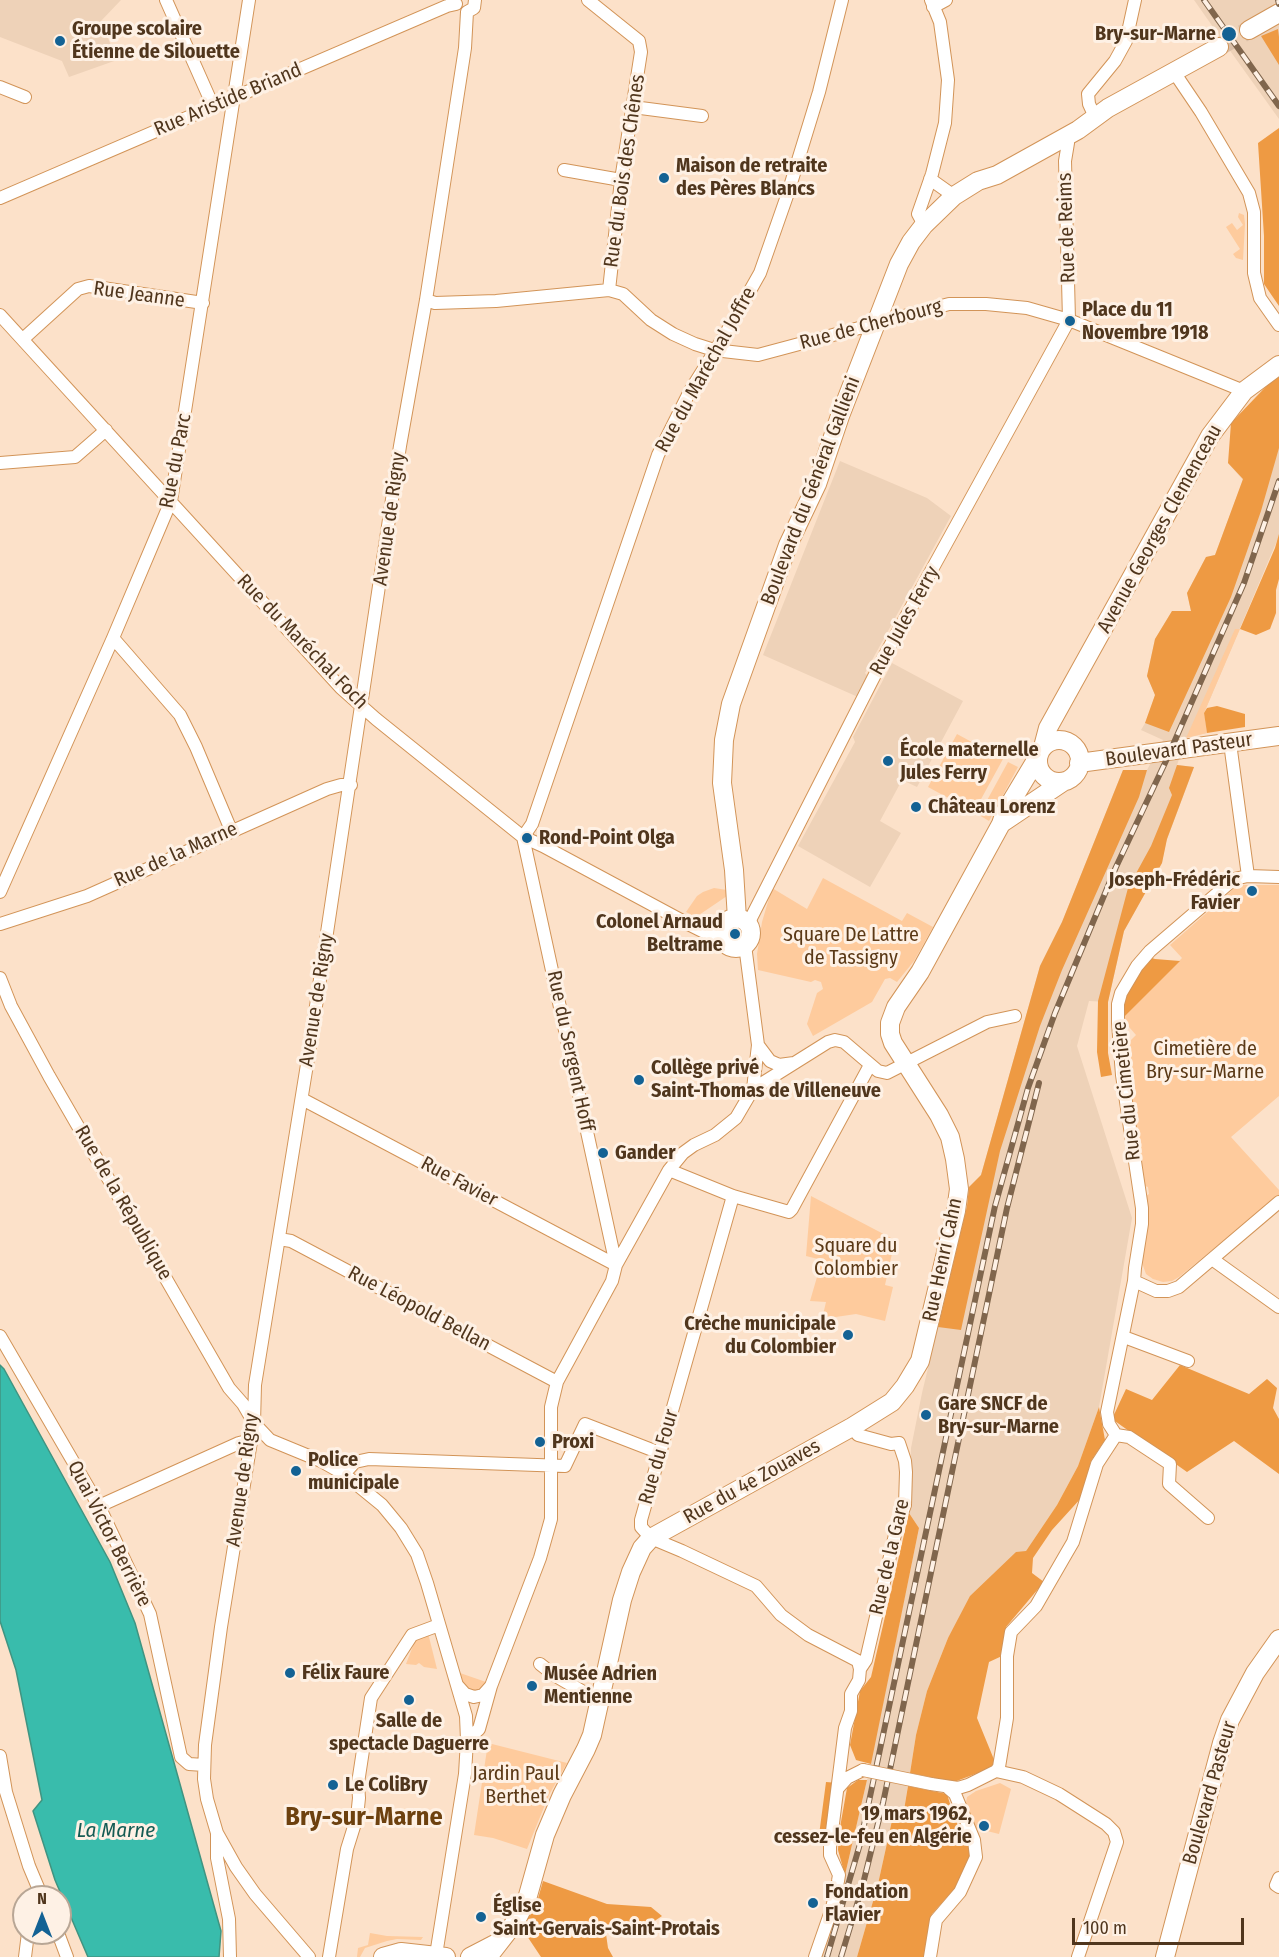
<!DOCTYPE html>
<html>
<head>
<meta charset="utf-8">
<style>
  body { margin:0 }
  #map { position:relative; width:1279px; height:1957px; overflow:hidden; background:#fce1c9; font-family:"Fira Sans Condensed",sans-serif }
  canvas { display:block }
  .north { position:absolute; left:12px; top:1885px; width:60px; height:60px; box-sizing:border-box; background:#fef1e5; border:2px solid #b8a695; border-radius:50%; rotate:0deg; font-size:16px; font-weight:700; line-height:24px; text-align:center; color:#50361d }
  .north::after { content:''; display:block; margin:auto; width:21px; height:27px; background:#136294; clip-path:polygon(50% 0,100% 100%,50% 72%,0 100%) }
  .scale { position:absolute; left:1072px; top:1918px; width:172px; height:27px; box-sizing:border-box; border:3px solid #50361d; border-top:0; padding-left:8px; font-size:18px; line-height:21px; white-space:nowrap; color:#50361d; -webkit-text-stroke:4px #fef1e5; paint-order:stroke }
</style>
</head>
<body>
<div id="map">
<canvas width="1279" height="1957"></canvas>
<div class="north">N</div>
<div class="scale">100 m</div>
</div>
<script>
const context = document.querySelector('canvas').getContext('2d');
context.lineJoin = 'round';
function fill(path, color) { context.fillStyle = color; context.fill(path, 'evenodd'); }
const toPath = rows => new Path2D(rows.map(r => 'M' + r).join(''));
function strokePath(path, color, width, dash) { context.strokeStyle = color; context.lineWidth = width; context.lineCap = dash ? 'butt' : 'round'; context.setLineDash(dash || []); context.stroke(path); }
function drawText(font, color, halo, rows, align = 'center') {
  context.font = font + ' "Fira Sans Condensed",sans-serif'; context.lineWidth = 6; context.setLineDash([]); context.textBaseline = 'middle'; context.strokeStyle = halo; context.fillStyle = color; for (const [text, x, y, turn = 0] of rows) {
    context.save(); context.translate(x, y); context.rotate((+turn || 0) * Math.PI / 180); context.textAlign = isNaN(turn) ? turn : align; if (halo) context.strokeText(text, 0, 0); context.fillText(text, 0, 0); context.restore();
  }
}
fill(toPath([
  [0,0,121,0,101,21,117,60,69,77,62,61,0,37],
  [1194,0,1279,0,1279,119,1213,27],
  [1279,373,1279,536,1204,713,1207,733,1186,738,1177,765,1194,767,1166,842,1162,863,1124,931,1108,1002,1089,1001,1077,1046,1132,1218,1099,1407,1078,1466,1057,1505,1026,1551,948,1638,927,1691,916,1735,903,1816,893,1816,878,1884,857,1957,821,1957,845,1875,867,1780,919,1528,909,1513,911,1448,922,1393,967,1206,969,1187,981,1175,1040,966,1062,922,1123,770,1147,770,1163,740,1141,730,1148,718,1155,695,1147,676,1155,639,1172,611,1191,611,1187,593,1206,557,1215,555,1243,480,1228,463],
  [840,461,927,498,951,516,865,673,868,676,858,697,763,655],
  [892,663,963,701,917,787,902,780,880,821,901,833,870,887,798,846,855,742,853,737]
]), '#eed2b8');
fill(toPath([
  [1239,213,1244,215,1245,224,1243,260,1236,258,1233,254,1240,249,1226,227,1232,223,1237,230,1243,225,1238,217],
  [1235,629,1240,629,1204,713,1207,733,1186,738],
  [957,734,1003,759,974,812,928,787],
  [1008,762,1018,767,989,821,979,815],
  [823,878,902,921,907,913,933,927,914,961,897,982,890,978,885,979,872,1002,813,1036,807,1024,817,993,823,989,821,982,815,980,811,982,758,970,757,954,762,922,772,888,807,909],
  [1238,885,1279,885,1279,1096,1231,1137,1279,1190,1279,1195,1179,1277,1172,1281,1163,1282,1153,1279,1146,1274,1141,1260,1148,1215,1146,1196,1149,1194,1148,1187,1145,1186,1123,1043,1128,1043,1136,1035,1122,1019,1182,958,1170,945],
  [714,888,727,890,727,896,696,917,686,912,697,896,703,892],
  [811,1196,895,1240,885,1285,893,1287,885,1321,856,1314,822,1319,826,1302,810,1301,822,1260,806,1256],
  [420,1628,427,1629,437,1669,424,1667,419,1663,416,1665,406,1664],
  [460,1673,486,1682,484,1689,477,1692,469,1689,463,1682],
  [488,1743,567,1763,549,1795,527,1849,493,1838,474,1835],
  [1000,1783,1011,1789,999,1834,975,1828,966,1802,967,1797,976,1791],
  [370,1933,387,1936,423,1937,421,1940,397,1939,387,1941,365,1948,360,1957,357,1957,358,1948,368,1945]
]), '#fecb9d');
fill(toPath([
  [1278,29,1279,37,1279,65,1261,36],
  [1279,128,1279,306,1264,284,1264,236,1258,143],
  [1279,373,1279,448,1261,511,1231,597,1169,732,1145,723,1155,695,1147,676,1155,639,1172,611,1191,611,1187,593,1206,557,1215,555,1243,479,1228,463,1231,423],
  [1279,534,1279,579,1276,590,1276,613,1270,629,1256,635,1240,629,1275,548],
  [1217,706,1245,714,1245,727,1207,733,1204,713,1207,708],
  [1177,765,1194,767,1167,839,1162,863,1124,931,1108,1002,1108,1053,1112,1075,1101,1077,1097,1052,1098,1001,1128,888,1151,846,1172,795,1169,788],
  [1123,770,1147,770,1139,797,1062,970,1040,1026,1000,1151,961,1330,938,1327,967,1206,969,1187,981,1175,1040,966,1062,922],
  [1146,956,1155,959,1180,961,1122,1019,1122,1000],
  [1180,1365,1249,1394,1267,1379,1277,1388,1273,1408,1279,1419,1279,1474,1234,1441,1187,1472,1112,1419,1126,1389,1152,1400],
  [1099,1407,1105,1440,1091,1461,1082,1497,1052,1530,1033,1558,1032,1573,1044,1582,1006,1627,1002,1656,989,1662,977,1718,995,1762,991,1768,954,1782,910,1773,916,1735,927,1691,948,1638,970,1596,1016,1552,1026,1551,1057,1505,1078,1466],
  [909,1513,919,1528,871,1764,856,1760,850,1745,860,1691,871,1677],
  [858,1780,867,1780,845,1875,838,1850,839,1833,847,1788],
  [826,1782,839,1783,831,1838,819,1835],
  [908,1786,947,1794,954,1817,970,1850,969,1860,956,1887,932,1914,925,1957,857,1957,878,1884,893,1816,903,1816],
  [543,1881,607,1904,651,1907,662,1916,647,1926,605,1927,608,1948,613,1957,541,1957,521,1927,535,1909]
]), '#ee9a43');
const water = toPath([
  [0,1365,4,1369,110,1562,135,1623,221,1931,219,1957,88,1957,55,1880,33,1811,42,1800,16,1670,0,1621,0,1365]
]);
fill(water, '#39bcac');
strokePath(water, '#409481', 1.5);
strokePath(toPath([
  [1219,47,1249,30]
]), '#dabfa7', 18, [18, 9]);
const street = toPath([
  [166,0,213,106],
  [588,0,639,41,641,52,621,180,609,290],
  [933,7,946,0],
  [467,12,474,8,475,0],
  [1174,72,1201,112,1249,193,1254,212,1254,273,1260,298,1279,325],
  [0,87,25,97],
  [633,107,702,116],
  [1095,117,1089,104,1088,94,1115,61,1126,41,1135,0],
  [564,170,621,180],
  [930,179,954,196],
  [0,198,447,6,456,4],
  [924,225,918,214,932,174,945,123,948,80,940,22,931,0],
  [426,300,435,303,496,301,609,290,623,294,651,320,673,334,695,344,714,350,758,355,949,304,986,304,1027,308,1069,320,1244,391],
  [0,315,341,688,376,719,523,837,543,846,690,925,704,932,721,934],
  [23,339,78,289,89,286,203,303],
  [0,463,75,457,106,430],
  [113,638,180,715,196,747,231,830],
  [1230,743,1248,876],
  [523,837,532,824,658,455,690,391,725,335,760,273,788,193,819,92,842,0],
  [523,837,616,1265],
  [0,892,113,638,171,501,249,0],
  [0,924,87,896,327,789,341,785,351,785],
  [748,924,885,655,1069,320,1065,161,1068,143,1065,137],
  [745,945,758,1045,753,1089],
  [0,978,11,1006,49,1076,229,1388,243,1404,254,1423,270,1440,321,1461,344,1474,382,1505,401,1528,417,1554,427,1583,466,1716,467,1740,465,1774,436,1955],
  [758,1045,770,1061,779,1065,794,1063],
  [302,1099,616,1265],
  [669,1170,733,1196,789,1212,792,1209,870,1065],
  [733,1196,641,1520,641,1527,651,1538,682,1551,756,1586,781,1615,808,1635,858,1661,860,1669,859,1680,851,1694,851,1711,845,1728,830,1847,830,1855,839,1875,838,1881,832,1908,815,1957],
  [279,1239,291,1241,557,1382],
  [1212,1259,1279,1307],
  [1134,1281,1156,1291,1168,1291,1179,1287,1279,1202],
  [0,1336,99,1506,150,1614,181,1757,189,1764,204,1765],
  [1124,1337,1188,1361],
  [852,1427,858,1435,891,1444,899,1443,905,1461,906,1472,905,1505,897,1526,866,1660,860,1669],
  [1116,1435,1129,1437,1170,1464,1169,1484,1208,1518],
  [344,1474,355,1462,369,1459,565,1466,585,1424,660,1453],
  [99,1506,239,1443,251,1440],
  [540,1664,554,1675,599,1701],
  [457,1685,465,1694,474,1697,483,1695,491,1686],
  [467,1740,479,1729,491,1686,540,1558,551,1519,551,1407,557,1382,612,1281,616,1265,669,1170,683,1153,694,1145,715,1135,736,1118,753,1089,828,1042,835,1040,844,1042,878,1071,887,1073,987,1022,1015,1016],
  [0,1756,6,1792,29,1866,42,1897],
  [996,1771,999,1767,1007,1718,1007,1656,1011,1632,1036,1606,1066,1554,1073,1542,1097,1464,1116,1435,1109,1424,1107,1412,1134,1281,1135,1268,1142,1224,1142,1208,1122,1075,1118,1023,1118,1004,1121,993,1137,966,1150,951,1234,879,1248,876,1279,877],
  [931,1784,958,1788,968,1785,996,1771,1023,1777,1059,1794,1106,1824,1114,1832,1117,1842,1078,1957],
  [839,1787,847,1778,863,1770],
  [217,1834,217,1858,229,1919,230,1957],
  [1279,1878,1276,1885,1279,1887],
  [58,1933,67,1957],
  [25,1957,28,1933],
  [309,1957,255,1894,236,1867,217,1833,207,1799,204,1779,205,1745,221,1627,254,1423,255,1385,310,1046,400,446,426,300,465,48,467,12],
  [329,1957,347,1849,357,1817,359,1798,358,1783,371,1698,412,1635,439,1625],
  [930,1957,936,1920,960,1892,976,1857,974,1840,955,1794,948,1788]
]);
const secondary = toPath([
  [1249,30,1279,13],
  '1038 761a21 21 0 1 1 42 0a21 21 0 1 1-42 0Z',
  [1043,747,1048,728,1210,436,1244,391,1279,365],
  [1079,763,1279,736],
  [1002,823,1063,782],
  '721 933a15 15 0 1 1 30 0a15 15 0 1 1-30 0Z',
  [737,919,734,870,722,783,724,740,731,704,788,545,817,484,840,416,899,264,911,242,924,225,954,196,978,181,997,175,1078,130,1108,108,1219,47],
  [383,1957,401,1952,446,1957],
  [470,1957,497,1943],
  [488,1957,516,1921,527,1899,545,1835,562,1795,586,1749,592,1735,622,1600,631,1572,642,1548,651,1538,852,1427,892,1402,905,1386,920,1361,956,1211,959,1189,955,1159,950,1137,939,1115,893,1043,890,1034,890,1023,896,1007,920,972,1001,824,1005,812,1038,757],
  [1165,1957,1222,1743,1230,1720,1255,1673,1279,1639]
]);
strokePath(street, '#d29458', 14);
strokePath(secondary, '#d29458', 20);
strokePath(street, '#fff', 12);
strokePath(secondary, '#fff', 18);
const rail = toPath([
  [1204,0,1279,106],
  [1278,0,1279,4],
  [827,1957,860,1844,995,1206,1028,1088,1055,1013,1116,867,1165,763,1244,583,1279,481],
  [841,1957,862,1888,883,1803,1007,1208,1039,1083]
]);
strokePath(rail, '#80664d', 6);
strokePath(rail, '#fef1e5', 4, [11]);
const streetBridge = toPath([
  [863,1770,931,1784]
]);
strokePath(streetBridge, '#d29458', 14, []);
strokePath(streetBridge, '#fff', 12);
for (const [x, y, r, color] of [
  [1229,34,8,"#136294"],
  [60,41,6,"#136294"],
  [664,178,6,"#136294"],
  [1070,321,6,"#136294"],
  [888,761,6,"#136294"],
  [916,807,6,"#136294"],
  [527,838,6,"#136294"],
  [1252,891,6,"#136294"],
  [735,934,6,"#136294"],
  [639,1080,6,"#136294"],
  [603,1153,6,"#136294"],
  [848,1335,6,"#136294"],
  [926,1415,6,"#136294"],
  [540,1442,6,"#136294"],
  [296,1471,6,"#136294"],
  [290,1673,6,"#136294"],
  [532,1686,6,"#136294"],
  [409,1700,6,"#136294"],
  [333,1785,6,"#136294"],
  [984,1826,6,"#136294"],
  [813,1903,6,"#136294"],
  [481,1917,6,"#136294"]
]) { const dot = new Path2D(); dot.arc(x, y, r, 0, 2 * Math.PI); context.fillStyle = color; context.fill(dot); strokePath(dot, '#fef1e5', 2); }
drawText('bold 20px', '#50361d', '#fef1e5', [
  ["Groupe scolaire",72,29],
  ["Étienne de Silouette",72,52],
  ["Bry-sur-Marne",1216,34,"right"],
  ["Maison de retraite",676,166],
  ["des Pères Blancs",676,189],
  ["Place du 11",1082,310],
  ["Novembre 1918",1082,333],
  ["École maternelle",900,750],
  ["Jules Ferry",900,773],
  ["Château Lorenz",928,807],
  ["Rond-Point Olga",539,838],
  ["Joseph-Frédéric",1240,880,"right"],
  ["Favier",1240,903,"right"],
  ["Colonel Arnaud",723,922,"right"],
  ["Beltrame",723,945,"right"],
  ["Collège privé",651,1068],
  ["Saint-Thomas de Villeneuve",651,1091],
  ["Gander",615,1153],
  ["Crèche municipale",836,1324,"right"],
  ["du Colombier",836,1347,"right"],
  ["Gare SNCF de",938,1404],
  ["Bry-sur-Marne",938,1427],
  ["Proxi",552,1442],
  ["Police",308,1460],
  ["municipale",308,1483],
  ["Félix Faure",302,1673],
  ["Musée Adrien",544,1674],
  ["Mentienne",544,1697],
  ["Salle de",409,1721,"center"],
  ["spectacle Daguerre",409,1744,"center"],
  ["Le ColiBry",345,1785],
  ["19 mars 1962,",972,1814,"right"],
  ["cessez-le-feu en Algérie",972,1837,"right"],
  ["Fondation",825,1892],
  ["Flavier",825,1915],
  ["Église",493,1906],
  ["Saint-Gervais-Saint-Protais",493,1929]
], 'left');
drawText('20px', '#50361d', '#fef1e5', [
  ["Rue Aristide Briand",228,100,-23],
  ["Rue du Bois des Chênes",625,171,-82],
  ["Rue de Reims",1067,228,-92],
  ["Rue Jeanne",139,295,8],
  ["Rue de Cherbourg",871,325,-15],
  ["Rue du Maréchal Joffre",706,370,-61],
  ["Rue du Parc",176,461,-79],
  ["Boulevard du Général Gallieni",811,491,-69],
  ["Avenue de Rigny",390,519,-82],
  ["Avenue Georges Clemenceau",1160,529,-61],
  ["Rue Jules Ferry",905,621,-61],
  ["Rue du Maréchal Foch",302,642,46],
  ["Boulevard Pasteur",1179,750,-8],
  ["Rue de la Marne",176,855,-24],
  ["Avenue de Rigny",317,1000,-81],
  ["Rue du Sergent Hoff",570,1051,78],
  ["Rue du Cimetière",1127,1091,-96],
  ["Rue Favier",459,1182,28],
  ["Rue de la République",123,1203,60],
  ["Rue Henri Cahn",943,1260,-78],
  ["Rue Léopold Bellan",419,1309,28],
  ["Rue du Four",659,1457,-74],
  ["Avenue de Rigny",243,1480,-82],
  ["Rue du 4e Zouaves",752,1482,-29],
  ["Quai Victor Berrière",109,1534,63],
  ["Rue de la Gare",890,1557,-77],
  ["Boulevard Pasteur",1210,1793,-74]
]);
drawText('20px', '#5b3916', '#fef1e5', [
  ["Square De Lattre",851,935],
  ["de Tassigny",851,958],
  ["Cimetière de",1205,1049],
  ["Bry-sur-Marne",1205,1072],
  ["Square du",856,1246],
  ["Colombier",856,1269],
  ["Jardin Paul",516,1774],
  ["Berthet",516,1797]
]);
drawText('italic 21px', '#155c54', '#fef1e5', [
  ["La Marne",116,1831]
]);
drawText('bold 26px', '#6d410f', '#fef1e5', [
  ["Bry-sur-Marne",364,1818]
]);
</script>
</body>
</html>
